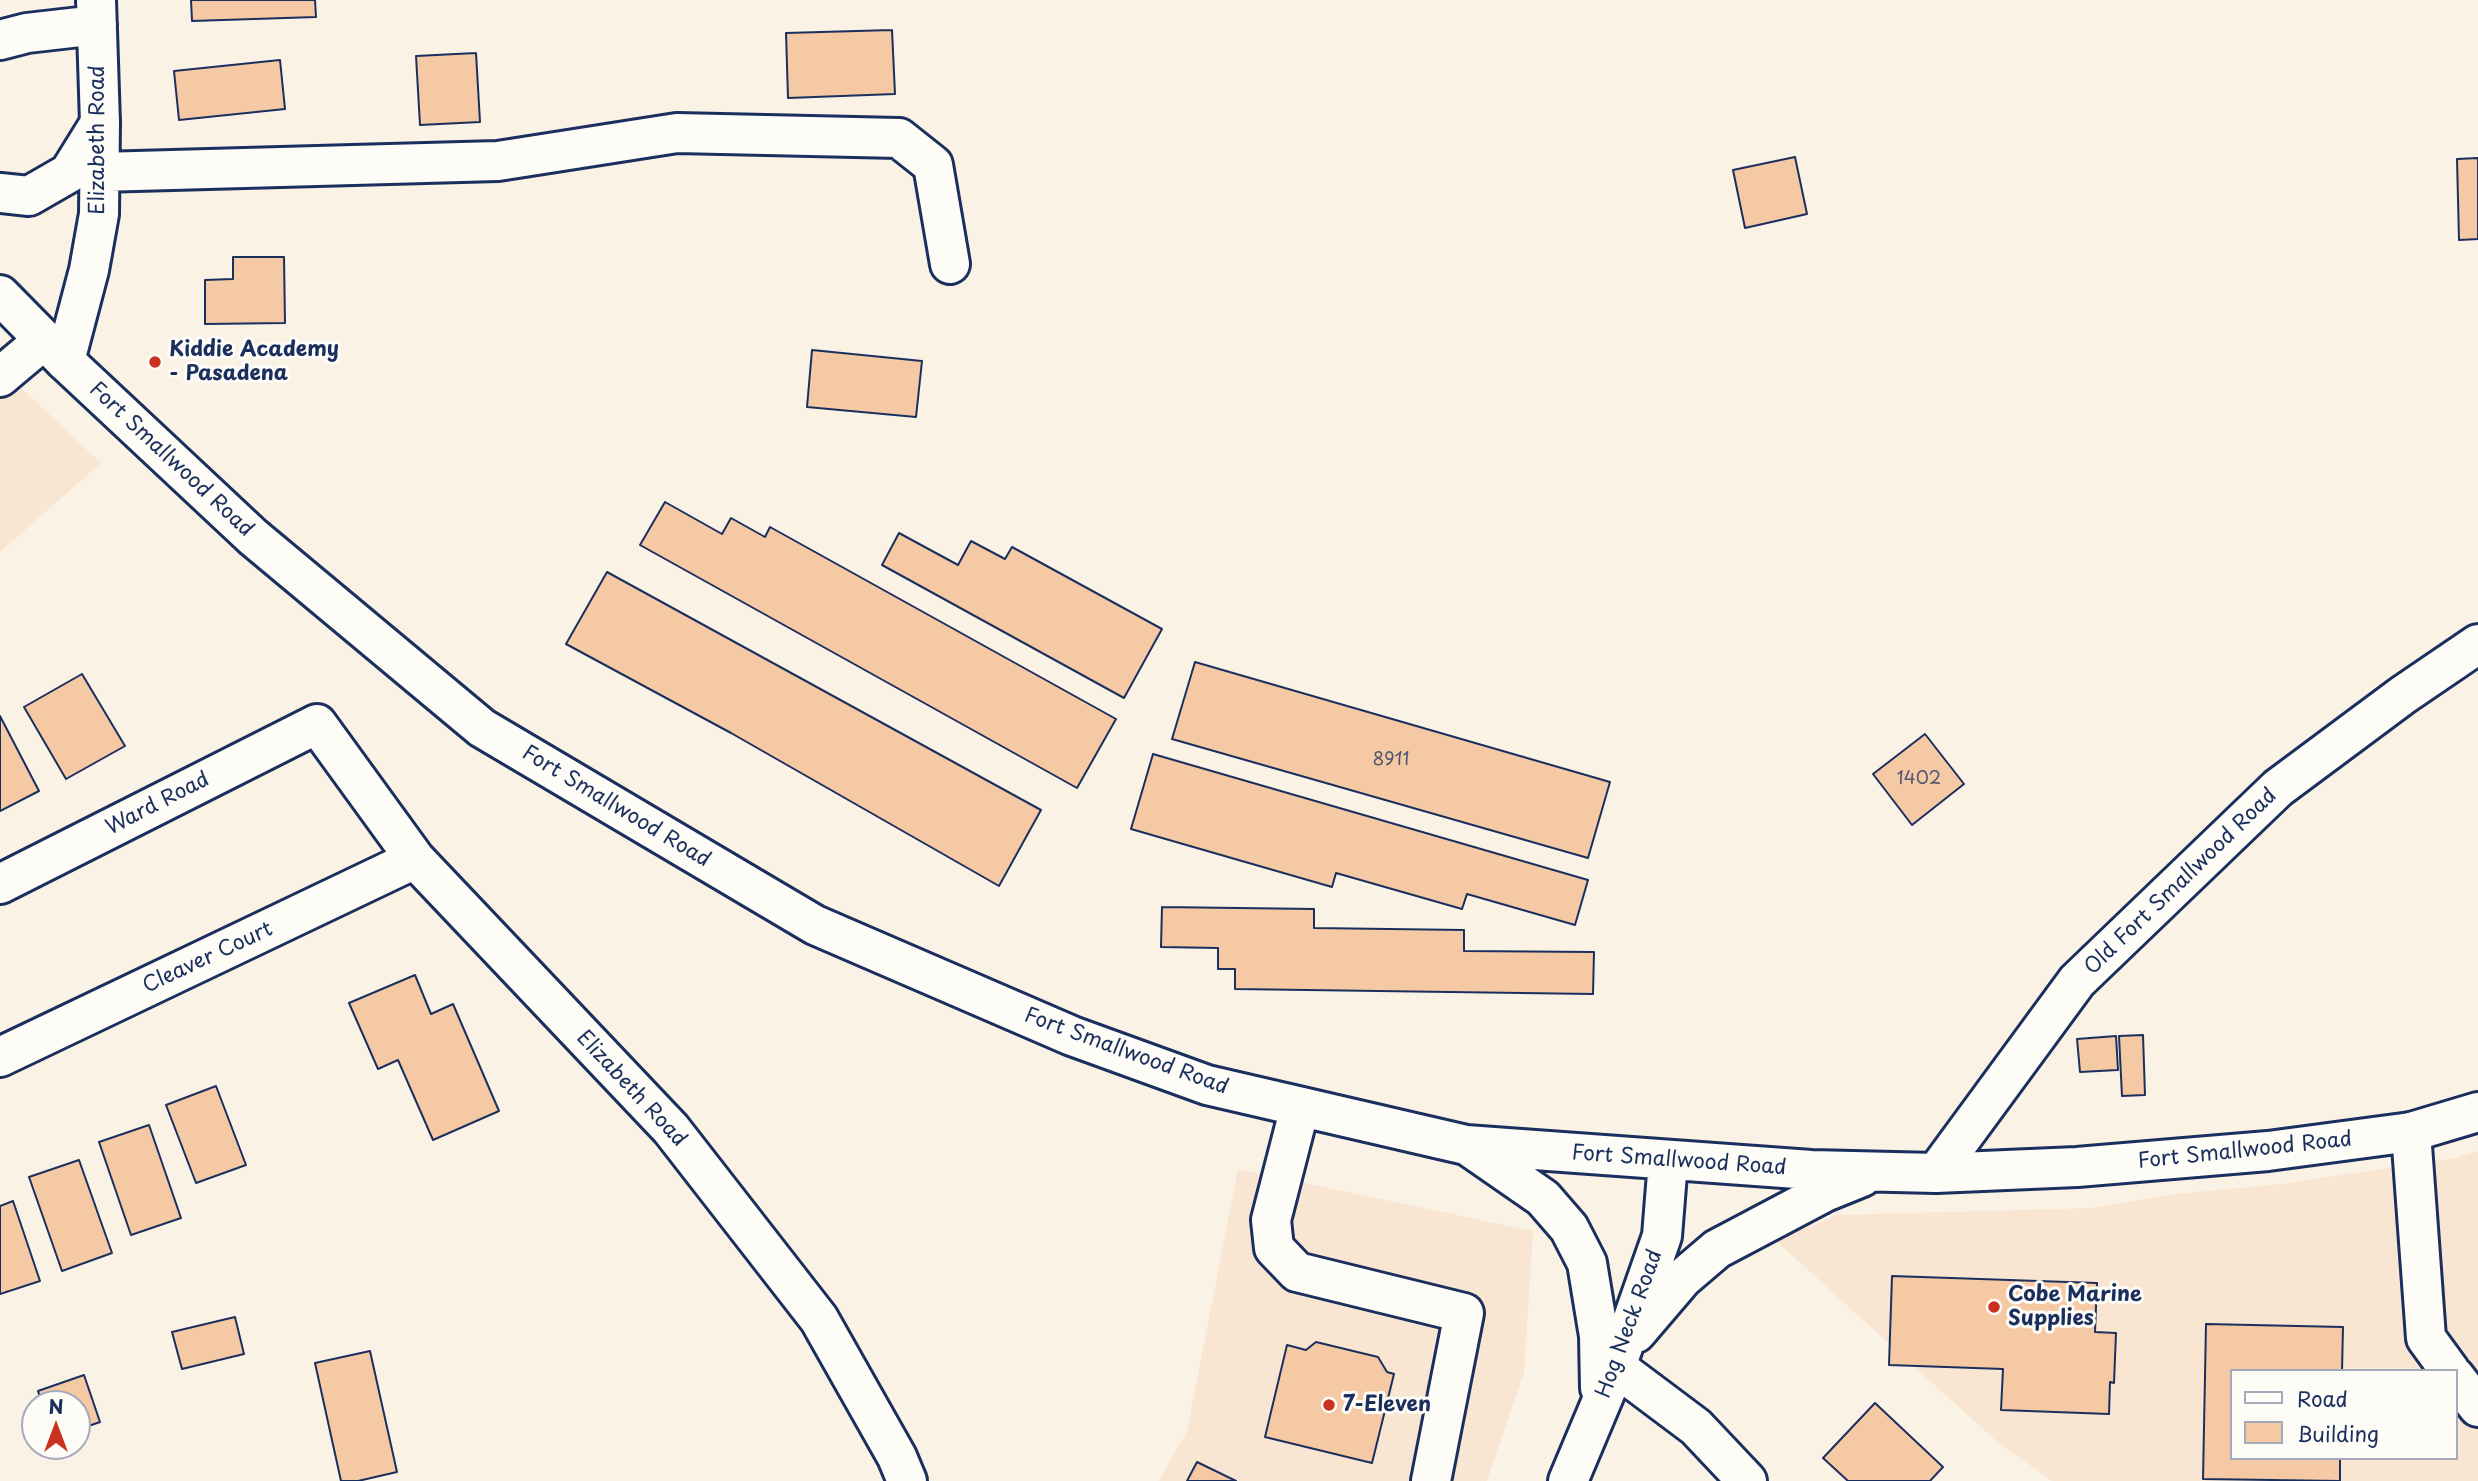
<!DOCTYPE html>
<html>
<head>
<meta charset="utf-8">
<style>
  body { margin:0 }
  #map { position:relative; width:2478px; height:1481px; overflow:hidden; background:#fbf2e6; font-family:"Playpen Sans",sans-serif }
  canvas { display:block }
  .legend { position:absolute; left:2230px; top:1369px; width:228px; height:91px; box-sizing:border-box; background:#fdfcf7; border:2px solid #a3aaba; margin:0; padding:9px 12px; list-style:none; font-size:21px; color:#1b2f5e }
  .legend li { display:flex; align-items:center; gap:14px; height:35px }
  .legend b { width:35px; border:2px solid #a3aaba }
  .north { position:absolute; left:21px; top:1390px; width:70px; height:70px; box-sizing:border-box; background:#fdfcf7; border:2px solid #a3aaba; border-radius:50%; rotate:0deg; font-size:19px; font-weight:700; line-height:28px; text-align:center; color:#1b2f5e }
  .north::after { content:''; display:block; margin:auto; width:24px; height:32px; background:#c8321e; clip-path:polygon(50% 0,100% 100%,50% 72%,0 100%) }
</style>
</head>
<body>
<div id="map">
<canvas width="2478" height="1481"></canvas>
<ul class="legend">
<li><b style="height:9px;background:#fdfcf7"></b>Road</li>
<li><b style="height:19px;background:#f5c9a4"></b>Building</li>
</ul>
<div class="north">N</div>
</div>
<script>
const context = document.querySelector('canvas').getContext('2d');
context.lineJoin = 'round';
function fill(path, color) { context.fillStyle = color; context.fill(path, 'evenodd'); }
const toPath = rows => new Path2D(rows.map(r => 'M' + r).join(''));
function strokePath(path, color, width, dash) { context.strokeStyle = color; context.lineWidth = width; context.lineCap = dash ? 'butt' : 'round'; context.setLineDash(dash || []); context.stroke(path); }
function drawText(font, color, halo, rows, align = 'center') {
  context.font = font + ' "Playpen Sans",sans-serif'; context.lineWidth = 6; context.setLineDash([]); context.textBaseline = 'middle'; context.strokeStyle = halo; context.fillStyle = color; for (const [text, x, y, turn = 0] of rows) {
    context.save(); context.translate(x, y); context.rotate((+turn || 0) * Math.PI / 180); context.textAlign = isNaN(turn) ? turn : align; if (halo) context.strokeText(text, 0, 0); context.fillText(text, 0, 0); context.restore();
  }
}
fill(toPath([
  [0,368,101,463,0,552],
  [2478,1151,2478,1481,2052,1481,1995,1440,1775,1240,1838,1215,2091,1208,2175,1194,2281,1184,2455,1158],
  [2231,1371,2455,1371,2455,1458,2231,1458],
  [1238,1169,1533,1231,1524,1372,1487,1481,1159,1481,1187,1431]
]), '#f9e6d2');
const building = toPath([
  [191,0,315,0,316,17,192,21,191,0],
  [892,30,895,94,788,98,786,33,892,30],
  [476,53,480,122,420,125,416,56,476,53],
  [280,60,285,109,179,120,174,71,280,60],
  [1795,157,1807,214,1745,228,1733,170,1795,157],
  [2478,158,2478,239,2459,240,2457,159,2478,158],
  [233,257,284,257,285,323,205,324,205,280,233,279,233,257],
  [812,350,922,361,916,417,807,407,812,350],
  [665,502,722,534,731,518,765,537,770,527,1116,719,1077,788,640,545,665,502],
  [899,533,958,565,971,541,1005,559,1012,547,1162,629,1124,698,882,565,899,533],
  [607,572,1041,810,999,886,731,733,566,644,607,572],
  [1195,662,1610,782,1588,858,1172,739,1195,662],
  [82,674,125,746,66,779,24,707,82,674],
  [0,716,39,791,0,811,0,716],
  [1925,734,1964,784,1912,825,1873,774,1925,734],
  [1153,754,1588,880,1575,925,1467,894,1462,909,1336,873,1332,887,1131,829,1153,754],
  [1162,907,1314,909,1314,928,1464,930,1464,951,1594,952,1593,994,1235,989,1235,969,1218,969,1218,948,1161,947,1162,907],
  [415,975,431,1014,453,1004,499,1111,433,1140,398,1060,378,1069,349,1003,415,975],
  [2143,1035,2145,1095,2122,1096,2119,1036,2143,1035],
  [2116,1036,2118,1070,2080,1072,2077,1039,2116,1036],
  [216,1086,246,1165,196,1183,166,1105,216,1086],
  [149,1125,181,1218,131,1235,99,1142,149,1125],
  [79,1160,112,1253,62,1271,29,1177,79,1160],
  [13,1201,40,1281,0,1294,0,1206,13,1201],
  [1892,1276,2097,1283,2095,1332,2116,1333,2114,1383,2110,1382,2109,1414,2001,1410,2003,1369,1889,1365,1892,1276],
  [235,1317,244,1354,182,1369,172,1332,235,1317],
  [2206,1324,2343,1327,2342,1371,2231,1371,2231,1458,2340,1458,2340,1481,2203,1479,2206,1324],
  [1316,1342,1378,1357,1387,1372,1394,1374,1372,1463,1265,1437,1287,1345,1306,1350,1316,1342],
  [370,1351,397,1472,358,1481,341,1481,315,1363,370,1351],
  [84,1375,100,1422,77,1430,77,1404,42,1404,38,1391,84,1375],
  [1875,1403,1943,1467,1930,1481,1848,1481,1823,1458,1875,1403],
  [1197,1462,1236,1481,1187,1481,1197,1462]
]);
fill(building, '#f5c9a4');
strokePath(building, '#1b2f5e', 2);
const minor = toPath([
  [0,40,27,33,97,25],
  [100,172,498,161,677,133,899,138,933,165,950,264],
  [65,361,89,270,99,214,100,123,96,0],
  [0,377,44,340],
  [0,884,317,724,415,859,671,1129,819,1319,897,1457,907,1481],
  [0,1057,415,859],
  [1300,1107,1271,1220,1274,1248,1297,1272,1464,1313,1431,1481],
  [2411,1132,2426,1338,2450,1371],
  [1936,1173,2077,981,2278,788,2403,695,2478,644],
  [1616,1367,1696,1427,1747,1481],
  [2455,1377,2478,1407]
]);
const major = toPath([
  [0,193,29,196,69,173,100,123],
  [0,295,65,361,253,537,482,728,815,925,1072,1036,1207,1085,1466,1145,1811,1170,1936,1173,2077,1167,2268,1151,2411,1132,2478,1112],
  [1468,1146,1543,1198,1569,1228,1587,1263,1599,1336,1600,1388],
  [1636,1333,1683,1278,1717,1249,1825,1192,1862,1177],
  [1568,1481,1616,1367,1662,1236,1668,1161]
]);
strokePath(minor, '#1b2f5e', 44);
strokePath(major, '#1b2f5e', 44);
strokePath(minor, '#fdfcf7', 38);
strokePath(major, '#fdfcf7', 38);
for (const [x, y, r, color] of [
  [155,362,7,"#c8321e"],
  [1994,1307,7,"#c8321e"],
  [1329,1405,7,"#c8321e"]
]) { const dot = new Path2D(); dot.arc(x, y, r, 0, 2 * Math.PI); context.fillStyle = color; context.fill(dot); strokePath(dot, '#fdfcf7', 2.5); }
drawText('18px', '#525670', null, [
  ["8911",1391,760],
  ["1402",1919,779]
]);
drawText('21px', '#1b2f5e', '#fdfcf7', [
  ["Elizabeth Road",98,140,-90],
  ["Fort Smallwood Road",171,460,43],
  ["Ward Road",158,804,-27],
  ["Fort Smallwood Road",616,807,31],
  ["Old Fort Smallwood Road",2181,882,-44],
  ["Cleaver Court",208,958,-25],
  ["Fort Smallwood Road",1126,1052,20],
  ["Elizabeth Road",631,1089,47],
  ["Fort Smallwood Road",2245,1151,-6],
  ["Fort Smallwood Road",1679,1161,4],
  ["Hog Neck Road",1630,1324,-70]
]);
drawText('bold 21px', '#1b2f5e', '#fdfcf7', [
  ["Kiddie Academy",169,350],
  ["- Pasadena",169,374],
  ["Cobe Marine",2008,1295],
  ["Supplies",2008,1319],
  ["7-Eleven",1343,1405]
], 'left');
</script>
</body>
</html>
